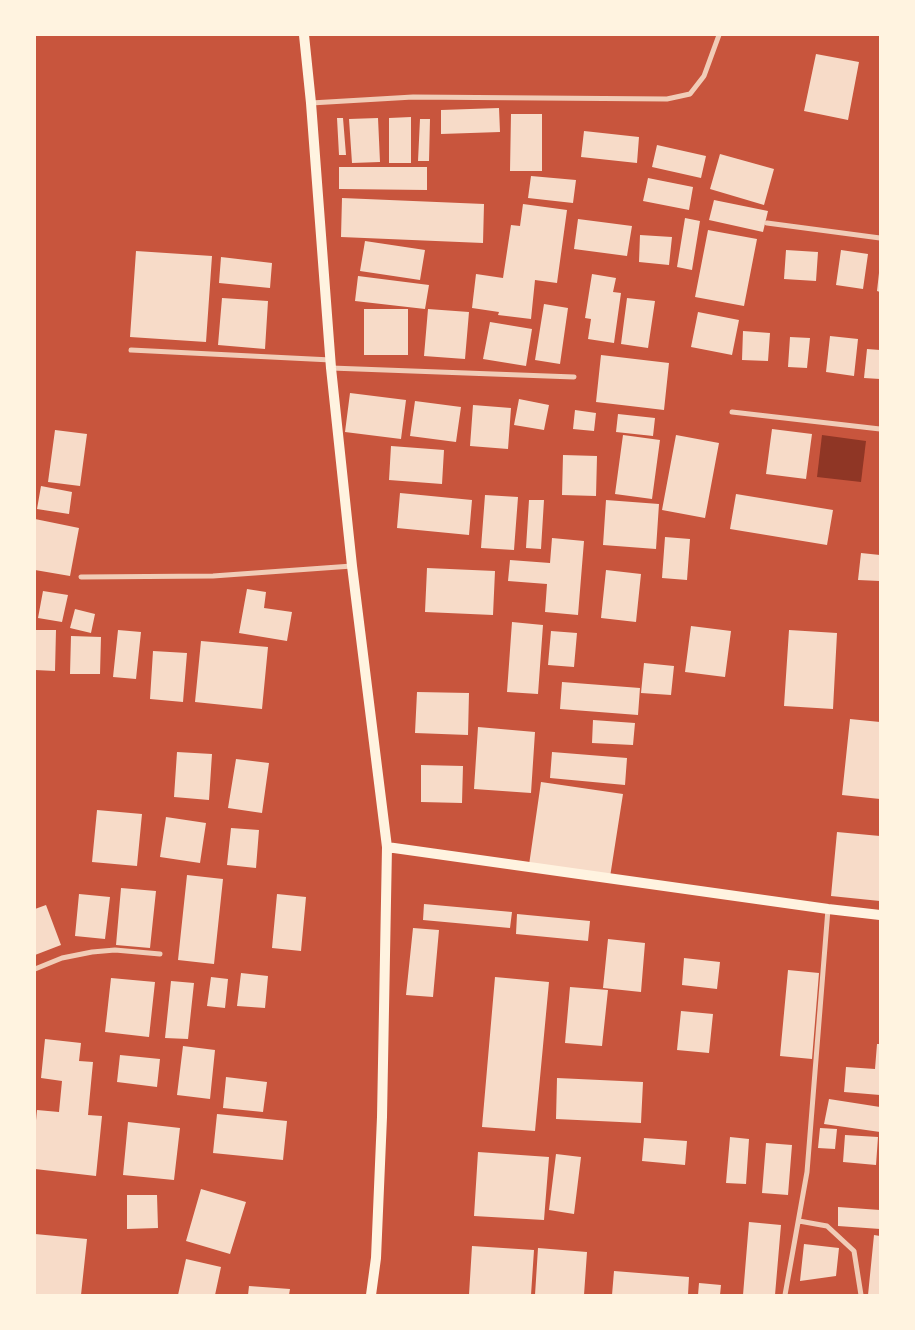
<!DOCTYPE html>
<html>
<head>
<meta charset="utf-8">
<style>
  body { margin:0 }
  #map { position:relative; width:915px; height:1330px; overflow:hidden; background:#c8553d; font-family:Ubuntu,sans-serif }
  canvas { display:block }
  .frame { position:absolute; inset:0; border:36px solid #fff3e0; pointer-events:none }
</style>
</head>
<body>
<div id="map">
<canvas width="915" height="1330"></canvas>
<div class="frame"></div>
</div>
<script>
const context = document.querySelector('canvas').getContext('2d');
context.lineJoin = 'round';
function fill(path, color) { context.fillStyle = color; context.fill(path, 'evenodd'); }
const toPath = rows => new Path2D(rows.map(r => 'M' + r).join(''));
function strokePath(path, color, width, dash) { context.strokeStyle = color; context.lineWidth = width; context.lineCap = dash ? 'butt' : 'round'; context.setLineDash(dash || []); context.stroke(path); }
fill(toPath([
  [822,435,866,441,861,482,817,477]
]), '#8f3625');
fill(toPath([
  [816,54,859,62,848,120,804,111],
  [499,108,500,132,441,134,441,110],
  [511,114,542,114,542,171,510,171],
  [411,117,411,163,389,163,389,118],
  [337,118,343,118,346,155,339,155],
  [378,118,380,162,352,163,349,119],
  [420,119,430,119,429,161,418,161],
  [584,131,639,137,637,163,581,157],
  [657,145,706,156,701,178,652,167],
  [720,154,774,169,764,205,710,189],
  [339,167,427,167,427,190,339,189],
  [531,176,576,180,573,203,528,198],
  [648,178,693,187,689,210,643,201],
  [342,198,484,204,483,243,341,237],
  [714,200,768,211,763,232,709,220],
  [523,204,567,210,557,283,535,280,531,319,498,315,499,312,472,308,476,274,503,278,511,225,520,226],
  [685,218,700,221,692,270,677,267],
  [578,219,632,226,627,256,574,249],
  [708,230,757,239,744,306,695,297],
  [640,235,672,237,669,265,639,262],
  [365,241,425,250,420,280,360,271],
  [786,250,818,252,816,281,784,279],
  [841,250,868,254,863,289,836,285],
  [136,251,212,256,206,342,130,337],
  [221,257,272,263,270,288,219,283],
  [879,273,880,273,880,292,877,291],
  [592,274,616,278,613,292,621,293,614,343,588,339,591,319,585,318],
  [358,276,429,285,425,309,355,301],
  [222,298,268,301,265,349,218,345],
  [627,298,655,301,648,348,621,344],
  [544,304,568,308,560,364,535,360],
  [364,309,408,309,408,355,364,355],
  [428,309,469,312,465,359,424,356],
  [698,312,739,320,732,355,691,347],
  [490,322,532,329,526,366,483,359],
  [743,331,770,333,768,361,742,360],
  [830,336,858,339,854,376,826,372],
  [790,337,810,338,807,368,788,367],
  [867,349,880,350,880,379,864,378],
  [601,355,669,363,664,410,596,402],
  [350,393,406,400,401,439,345,432],
  [519,399,549,405,544,430,514,425],
  [415,401,461,407,456,442,410,436],
  [473,405,511,408,508,449,470,446],
  [575,410,596,413,594,431,573,429],
  [618,414,655,418,653,436,616,432],
  [772,429,812,434,806,479,766,474],
  [55,430,87,434,80,486,48,482],
  [623,435,660,440,652,499,615,494],
  [676,435,719,443,705,518,662,510],
  [391,446,444,450,442,484,389,480],
  [563,455,597,456,596,496,562,495],
  [41,486,72,492,69,514,37,509],
  [400,493,472,500,469,535,397,528],
  [736,494,833,510,827,545,730,529],
  [485,495,518,497,514,550,481,548],
  [529,500,544,500,541,549,526,548],
  [606,500,659,504,656,549,603,545],
  [35,519,79,528,70,576,35,570],
  [665,537,690,539,687,580,662,578],
  [552,538,584,541,578,615,545,612,547,584,508,581,510,560,550,563],
  [861,553,880,555,880,581,858,580],
  [427,568,495,571,493,615,425,612],
  [606,570,641,574,636,622,601,618],
  [247,589,266,592,264,608,292,612,287,641,239,633],
  [43,591,68,595,62,622,38,618],
  [75,609,95,614,91,633,70,628],
  [512,622,543,625,538,694,507,692],
  [691,626,731,631,725,677,685,672],
  [35,630,56,630,55,671,35,670],
  [118,630,141,632,136,679,113,677],
  [789,630,837,633,833,709,784,706],
  [551,631,577,633,574,667,548,665],
  [71,636,101,637,100,674,70,674],
  [201,641,268,647,262,709,195,702],
  [153,651,187,653,183,702,150,699],
  [644,663,674,666,671,695,641,693],
  [562,682,640,688,638,715,560,709],
  [417,692,469,693,468,735,415,733],
  [850,719,880,722,880,799,842,795],
  [593,720,635,723,633,745,592,743],
  [478,727,535,732,531,793,474,789],
  [177,752,212,754,209,800,174,797],
  [552,752,627,758,625,785,550,778],
  [236,759,269,763,262,813,228,808],
  [421,765,463,766,462,803,421,802],
  [541,782,623,794,610,877,529,865],
  [97,810,142,814,137,866,92,862],
  [166,817,206,823,200,863,160,857],
  [231,828,259,830,256,868,227,865],
  [837,832,880,836,880,901,831,896],
  [187,875,223,879,214,964,178,960],
  [121,888,156,891,150,948,116,945],
  [79,894,110,897,105,939,75,936],
  [277,894,306,897,301,951,272,948],
  [424,904,512,912,510,928,423,920],
  [46,905,61,945,35,955,35,909],
  [517,914,590,921,588,941,516,934],
  [413,928,439,930,433,997,406,995],
  [608,939,645,943,641,992,603,988],
  [684,958,720,962,717,989,682,985],
  [788,970,819,973,812,1059,780,1056],
  [241,973,268,976,265,1008,237,1006],
  [211,977,228,979,225,1008,207,1006],
  [495,977,549,982,535,1131,482,1127],
  [111,978,155,982,149,1037,105,1032],
  [171,981,194,983,188,1039,165,1038],
  [570,987,608,990,602,1046,565,1043],
  [681,1011,713,1014,709,1053,677,1050],
  [45,1039,81,1043,79,1061,93,1062,88,1115,102,1116,96,1176,35,1169,35,1131,37,1110,59,1112,62,1081,41,1078],
  [877,1044,880,1044,880,1095,844,1092,846,1067,875,1069],
  [183,1046,215,1050,210,1099,177,1095],
  [120,1055,160,1059,157,1087,117,1082],
  [226,1077,267,1082,263,1112,223,1108],
  [557,1078,643,1082,641,1123,556,1119],
  [829,1099,880,1107,880,1132,824,1124],
  [217,1114,287,1121,283,1160,213,1153],
  [128,1122,180,1128,174,1180,123,1175],
  [820,1128,837,1129,835,1149,818,1148],
  [845,1135,878,1137,876,1165,843,1162],
  [730,1137,749,1139,746,1184,726,1183],
  [644,1138,687,1141,685,1165,642,1161],
  [766,1143,792,1145,788,1195,762,1193],
  [478,1152,549,1157,544,1220,474,1216],
  [556,1154,581,1157,574,1214,549,1210],
  [201,1189,246,1202,230,1254,186,1241],
  [127,1195,157,1195,158,1228,127,1229],
  [838,1207,880,1210,880,1229,838,1226],
  [749,1222,781,1225,775,1295,743,1295],
  [35,1234,87,1239,81,1295,35,1295],
  [874,1235,880,1236,880,1295,868,1295],
  [804,1244,839,1248,836,1276,800,1281],
  [472,1246,534,1250,531,1295,469,1295],
  [538,1248,587,1252,584,1295,535,1295],
  [186,1259,221,1267,215,1295,178,1295],
  [614,1271,689,1277,688,1295,612,1295],
  [699,1283,721,1285,720,1295,698,1295],
  [249,1286,290,1289,289,1295,248,1295]
]), '#f7dbc8');
strokePath(toPath([
  [311,103,413,97,667,99,690,94,704,76,719,35],
  [767,223,880,238],
  [131,350,331,360],
  [331,368,574,377],
  [732,412,880,429],
  [81,577,213,576,352,566],
  [35,969,62,958,92,952,115,950,160,954],
  [799,1221,827,1226,854,1251,861,1295],
  [785,1295,807,1172,828,909]
]), '#f1ccb7', 5);
strokePath(toPath([
  [304,35,311,103,331,368,352,566,387,847,382,1117,376,1258,371,1295],
  [387,847,828,909,880,915]
]), '#fff3e0', 10);
</script>
</body>
</html>
